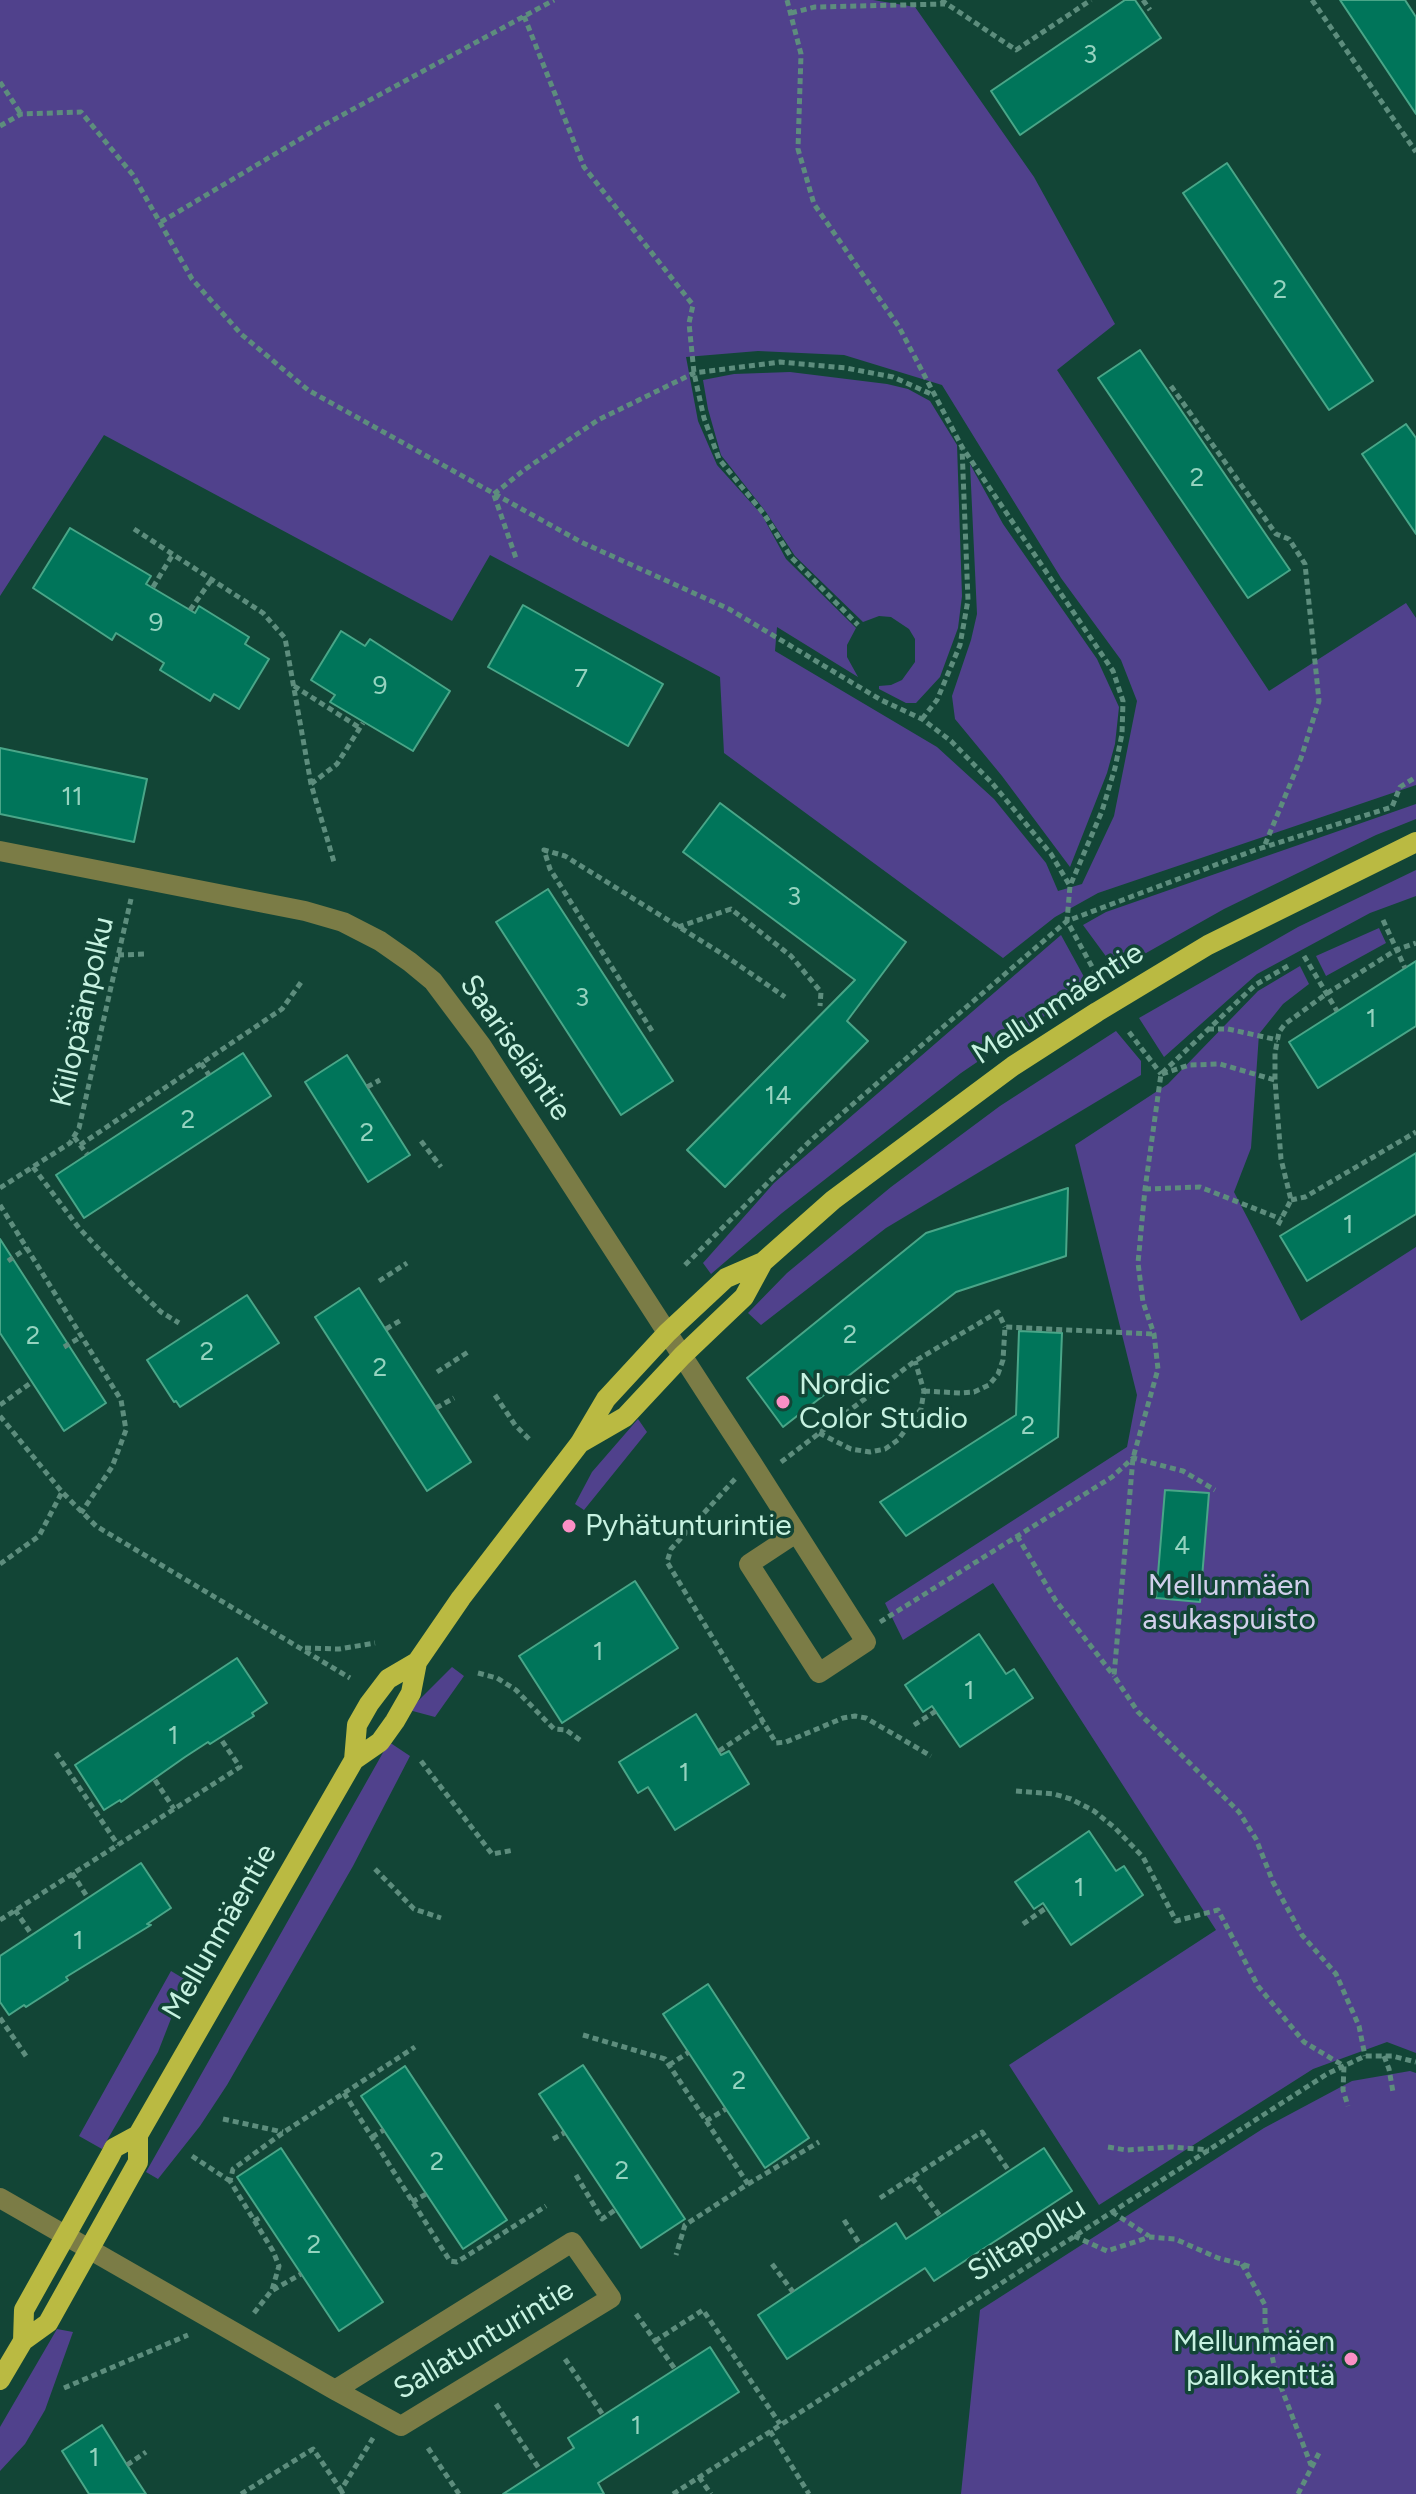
<!DOCTYPE html>
<html>
<head>
<meta charset="utf-8">
<style>
  body { margin:0 }
  canvas { display:block; background:#124536 }
</style>
</head>
<body>
<canvas width="1416" height="2494"></canvas>
<script>
const context = document.querySelector('canvas').getContext('2d');
context.lineJoin = 'round';
function fill(path, color) { context.fillStyle = color; context.fill(path, 'evenodd'); }
const toPath = rows => new Path2D(rows.map(r => 'M' + r).join(''));
function strokePath(path, color, width, dash) { context.strokeStyle = color; context.lineWidth = width; context.lineCap = dash ? 'butt' : 'round'; context.setLineDash(dash || []); context.stroke(path); }
function drawText(font, color, halo, rows, align = 'center') {
  context.font = font + ' Figtree,sans-serif'; context.lineWidth = 7; context.setLineDash([]); context.textBaseline = 'middle'; context.strokeStyle = halo; context.fillStyle = color; for (const [text, x, y, turn = 0] of rows) {
    context.save(); context.translate(x, y); context.rotate((+turn || 0) * Math.PI / 180); context.textAlign = isNaN(turn) ? turn : align; if (halo) context.strokeText(text, 0, 0); context.fillText(text, 0, 0); context.restore();
  }
}
fill(toPath([
  [0,0,873,0,915,7,1034,177,1115,324,1057,370,1269,691,1406,603,1416,618,1416,785,1098,893,1055,917,1003,958,724,753,720,677,490,555,452,621,104,435,0,596],
  [758,351,844,355,942,385,1061,578,1121,660,1137,701,1114,816,1082,884,1058,891,1046,863,994,799,937,747,775,651,777,627,858,677,847,657,847,645,856,628,786,559,762,515,717,465,698,421,686,357],
  [790,372,887,384,908,389,930,401,957,445,962,596,958,628,940,677,916,703,906,703,879,689,879,686,891,685,902,680,915,662,915,639,909,629,891,617,879,616,863,622,795,556,766,512,721,455,708,409,703,380,734,374],
  [970,464,1003,524,1097,659,1119,707,1115,744,1107,773,1070,867,1002,776,955,719,952,696,971,640,977,614],
  [1416,804,1416,819,1376,835,1224,909,1116,970,1083,925,1106,912],
  [1416,870,1416,896,1370,913,1257,974,1164,1057,1139,1018,1298,927],
  [1379,928,1386,943,1326,976,1316,956],
  [1061,935,1089,986,961,1073,782,1213,711,1274,703,1263,774,1183],
  [1300,966,1309,984,1283,1004,1259,1034,1251,1148,1234,1192,1301,1321,1416,1247,1416,2053,1387,2042,1313,2069,1099,2205,1009,2065,1216,1930,993,1583,903,1640,885,1603,1127,1447,1137,1395,1075,1145,1168,1084,1258,991],
  [1116,1031,1141,1061,1141,1075,886,1228,761,1325,748,1313,787,1273,891,1187,1000,1106],
  [638,1419,647,1432,584,1510,575,1504,592,1472],
  [452,1667,464,1676,435,1717,409,1710],
  [389,1742,410,1756,353,1866,227,2085,200,2126,158,2179,146,2172],
  [171,1971,186,1980,158,2052,102,2149,79,2136],
  [1410,2071,1416,2073,1416,2494,961,2494,980,2310,1264,2128,1352,2081],
  [57,2329,73,2332,45,2410,25,2444,0,2471,0,2427]
]), '#50418c');
const building = toPath([
  [1125,0,1135,0,1161,38,1020,135,991,91,1125,0],
  [1340,0,1405,0,1416,17,1416,114,1340,0],
  [1227,163,1373,381,1329,410,1183,193,1227,163],
  [1140,350,1290,570,1248,598,1098,378,1140,350],
  [1406,424,1416,438,1416,534,1362,454,1406,424],
  [70,528,151,576,146,584,195,613,199,606,249,637,245,644,269,659,239,709,214,694,210,701,160,670,164,663,116,633,112,640,33,588,70,528],
  [523,605,663,684,628,746,488,667,523,605],
  [341,631,365,646,370,639,450,691,413,751,330,702,335,695,311,680,341,631],
  [0,748,147,779,134,842,0,814,0,748],
  [720,803,906,942,847,1021,868,1041,725,1187,687,1150,855,980,683,852,720,803],
  [548,889,673,1081,621,1115,496,922,548,889],
  [1416,961,1416,1026,1318,1088,1289,1042,1416,961],
  [243,1053,271,1096,84,1218,56,1175,243,1053],
  [347,1055,410,1155,368,1182,305,1082,347,1055],
  [1416,1153,1416,1214,1307,1281,1280,1236,1416,1153],
  [1068,1188,1066,1256,956,1292,783,1427,747,1378,926,1233,1068,1188],
  [0,1239,106,1403,64,1431,0,1333,0,1239],
  [359,1288,471,1462,427,1491,315,1317,359,1288],
  [247,1295,279,1343,180,1407,176,1401,174,1402,147,1360,247,1295],
  [1019,1331,1062,1333,1058,1437,906,1536,880,1502,1016,1415,1019,1331],
  [1165,1490,1209,1493,1200,1602,1156,1598,1165,1490],
  [635,1581,678,1648,562,1723,519,1656,635,1581],
  [979,1634,1006,1674,1014,1669,1033,1698,960,1747,932,1706,923,1712,905,1685,979,1634],
  [237,1658,267,1703,252,1713,254,1716,210,1744,208,1742,185,1757,121,1802,120,1800,104,1810,75,1765,237,1658],
  [696,1714,721,1755,729,1751,749,1784,675,1830,648,1787,638,1793,619,1762,696,1714],
  [1089,1831,1116,1871,1124,1866,1143,1895,1071,1945,1043,1903,1034,1909,1015,1882,1089,1831],
  [141,1863,171,1908,147,1924,151,1925,66,1977,68,1980,26,2007,24,2005,9,2015,0,2002,0,1956,141,1863],
  [708,1984,809,2138,765,2168,663,2014,708,1984],
  [583,2065,685,2219,641,2248,539,2094,583,2065],
  [405,2066,507,2220,463,2249,361,2096,405,2066],
  [281,2148,383,2302,339,2331,237,2177,281,2148],
  [1044,2148,1072,2191,934,2281,925,2268,787,2359,758,2315,896,2223,906,2239,1044,2148],
  [710,2347,739,2392,598,2483,604,2494,503,2494,574,2448,568,2438,710,2347],
  [102,2425,127,2465,146,2494,89,2494,62,2451,102,2425]
]);
fill(building, '#00755a');
strokePath(building, '#49a688', 2);
strokePath(toPath([
  [787,0,801,54,798,149,814,204,899,327,962,447,1113,671,1123,701,1122,734,1115,768,1102,811,1070,886,1067,921,1096,974],
  [941,0,1016,50,1091,0],
  [1143,0,1150,10],
  [1312,0,1416,152],
  [791,13,815,7,945,4],
  [524,16,584,167,693,305,689,323,694,373,704,418,719,459,764,514,791,557,858,625],
  [0,82,21,114],
  [0,126,21,114,81,112,133,175,192,279,241,334,308,390,581,542,729,609,881,700,922,719,951,741,992,783,1051,854,1070,886],
  [161,222,322,126,554,0],
  [1171,386,1276,534,1289,539,1305,564,1319,701,1301,758,1264,847],
  [494,494,524,470,598,420,694,373,780,362,846,368,893,377,931,394],
  [494,495,517,561],
  [134,529,263,613,285,638,311,784,334,862],
  [153,587,173,554],
  [190,610,212,579],
  [294,686,360,728],
  [922,719,937,700,960,645,968,600,962,447],
  [311,784,337,764,363,723],
  [1383,920,1405,968],
  [678,927,731,909,791,956,821,992,820,1006],
  [118,955,146,954],
  [1304,956,1337,1011],
  [1288,966,1255,985,1161,1074,1145,1189,1138,1263,1143,1302,1154,1334,1158,1369,1133,1458,1114,1676,1138,1712,1239,1812,1256,1839,1273,1882,1302,1935,1336,1974,1359,2026,1365,2056],
  [1208,1029,1228,1029,1278,1040],
  [652,1031,550,869,544,850,565,856,724,955,785,997],
  [1129,1032,1161,1074],
  [201,1063,209,1075],
  [1162,1074,1189,1065,1220,1064,1275,1080],
  [367,1087,380,1080],
  [74,1137,87,1154],
  [421,1141,441,1167],
  [80,1145,282,1009,302,981],
  [33,1167,79,1228,128,1280,161,1312,179,1323],
  [0,1188,70,1143,79,1128,131,899],
  [1145,1189,1200,1187,1281,1219],
  [1291,1200,1305,1197,1416,1132],
  [0,1205,121,1400,126,1430,112,1467,81,1513],
  [1278,1225,1291,1200,1281,1159,1275,1080,1275,1053,1279,1032,1285,1024,1326,994,1396,950,1416,943],
  [8,1261,27,1248],
  [685,1265,812,1139,1067,921,1255,850,1392,807,1400,787,1416,777],
  [379,1281,407,1263],
  [386,1329,403,1319],
  [64,1347,81,1337],
  [437,1372,468,1352],
  [924,1391,960,1393,974,1392,989,1385,998,1374,1003,1360,1005,1327,1154,1334],
  [495,1395,515,1425,529,1439],
  [0,1405,32,1382],
  [436,1408,454,1398],
  [0,1416,62,1492,96,1526,350,1678],
  [819,1433,851,1449,870,1452,885,1449,898,1440,921,1409,924,1391,915,1361],
  [781,1462,915,1361,998,1312,1005,1327],
  [735,1479,671,1549,667,1562,776,1743,786,1742,843,1718,855,1716,866,1718,931,1756],
  [1017,1536,1056,1601,1114,1676],
  [0,1564,39,1536,62,1492],
  [880,1622,1112,1477,1133,1458,1183,1471,1215,1490],
  [305,1648,339,1649,375,1643],
  [478,1673,497,1678,516,1690,554,1729,566,1730,580,1740],
  [914,1725,936,1711],
  [719,1751,763,1722],
  [56,1753,118,1845],
  [421,1761,492,1854,514,1850],
  [155,1780,174,1809],
  [1016,1791,1054,1794,1071,1799,1094,1811,1115,1828,1143,1857,1176,1921,1218,1910,1258,1986,1304,2042,1344,2066,1343,2090,1348,2106],
  [375,1869,414,1909,441,1918],
  [72,1873,88,1898],
  [15,1910,32,1935],
  [0,1920,240,1767,220,1738],
  [1023,1924,1046,1908],
  [0,2018,26,2056],
  [583,2035,665,2059,748,2184,685,2225,676,2255],
  [1384,2056,1389,2069,1393,2092],
  [669,2065,689,2052],
  [344,2093,450,2261,457,2262,546,2206],
  [223,2119,283,2132],
  [706,2121,726,2109],
  [372,2137,384,2130],
  [553,2139,564,2133],
  [1108,2147,1126,2150,1173,2147,1209,2150],
  [192,2156,230,2181],
  [576,2175,602,2219,615,2210],
  [912,2178,940,2216],
  [748,2184,819,2142],
  [880,2198,982,2132,1009,2171],
  [412,2202,426,2194],
  [1112,2212,1149,2236],
  [844,2220,861,2246],
  [254,2221,263,2216],
  [1074,2236,1107,2251,1150,2237,1175,2239,1218,2258,1252,2267],
  [772,2264,793,2292],
  [1242,2264,1265,2305,1265,2324,1276,2374,1311,2465],
  [273,2290,301,2274],
  [254,2313,272,2290,279,2266,273,2251,230,2181,233,2169,284,2132,415,2047],
  [636,2314,675,2369],
  [655,2341,703,2310,780,2424],
  [565,2359,603,2415],
  [64,2388,188,2335],
  [496,2404,540,2470],
  [770,2431,809,2494],
  [428,2448,459,2494],
  [127,2465,146,2452],
  [699,2477,711,2494],
  [241,2494,313,2449,341,2490],
  [343,2494,341,2490,373,2438],
  [673,2494,1327,2074,1365,2056,1392,2056,1416,2062],
  [1298,2494,1320,2451]
]), '#5d8d7d', 5, [6, 4]);
strokePath(toPath([
  [0,851,305,911,343,922,380,941,410,962,433,981,481,1045,716,1408,752,1463,866,1642,819,1673,749,1564,796,1533],
  [0,2198,335,2390,401,2426,611,2298,572,2242,335,2390]
]), '#7b7c46', 20);
strokePath(toPath([
  [580,1443,625,1417,682,1356,744,1297,763,1262,833,1200,1013,1066,1097,1012,1208,945,1416,842],
  [354,1760,380,1742,395,1721,411,1693,417,1662,461,1598,580,1443,606,1399,667,1333,726,1278,763,1262],
  [23,2341,24,2310,110,2156,114,2148,138,2135],
  [0,2380,23,2341,48,2323,138,2162,138,2135,354,1760,357,1725,369,1704,388,1679,417,1662]
]), '#baba42', 20);
for (const [x, y, r, color] of [
  [783,1402,8,"#fb8fc5"],
  [569,1526,8,"#fb8fc5"],
  [1351,2359,8,"#fb8fc5"]
]) { const dot = new Path2D(); dot.arc(x, y, r, 0, 2 * Math.PI); context.fillStyle = color; context.fill(dot); strokePath(dot, '#124536', 3); }
drawText('26px', '#95d3bf', null, [
  ["3",1090,55],
  ["2",1280,290],
  ["2",1197,478],
  ["9",156,623],
  ["7",581,679],
  ["9",380,686],
  ["11",72,797],
  ["3",794,897],
  ["3",582,998],
  ["1",1371,1019],
  ["14",778,1096],
  ["2",188,1120],
  ["2",367,1133],
  ["1",1348,1225],
  ["2",850,1335],
  ["2",33,1336],
  ["2",207,1352],
  ["2",380,1368],
  ["2",1028,1426],
  ["4",1182,1546],
  ["1",598,1652],
  ["1",969,1691],
  ["1",173,1736],
  ["1",684,1773],
  ["1",1079,1888],
  ["1",78,1941],
  ["2",739,2081],
  ["2",437,2162],
  ["2",622,2171],
  ["2",314,2245],
  ["1",636,2426],
  ["1",94,2458]
]);
drawText('30px', '#c7f2e1', '#124536', [
  ["Mellunmäentie",1058,1004,-33],
  ["Kiilopäänpolku",83,1012,-77],
  ["Saariseläntie",515,1048,55],
  ["Mellunmäentie",220,1932,-60],
  ["Siltapolku",1027,2240,-32],
  ["Sallatunturintie",484,2340,-31]
]);
drawText('30px', '#c7f2e1', '#124536', [
  ["Nordic",799,1385],
  ["Color Studio",799,1419],
  ["Pyhätunturintie",585,1526],
  ["Mellunmäen",1335,2342,"right"],
  ["pallokenttä",1335,2376,"right"]
], 'left');
drawText('30px', '#d1cfeb', '#124536', [
  ["Mellunmäen",1229,1586],
  ["asukaspuisto",1229,1620]
]);
</script>
</body>
</html>
